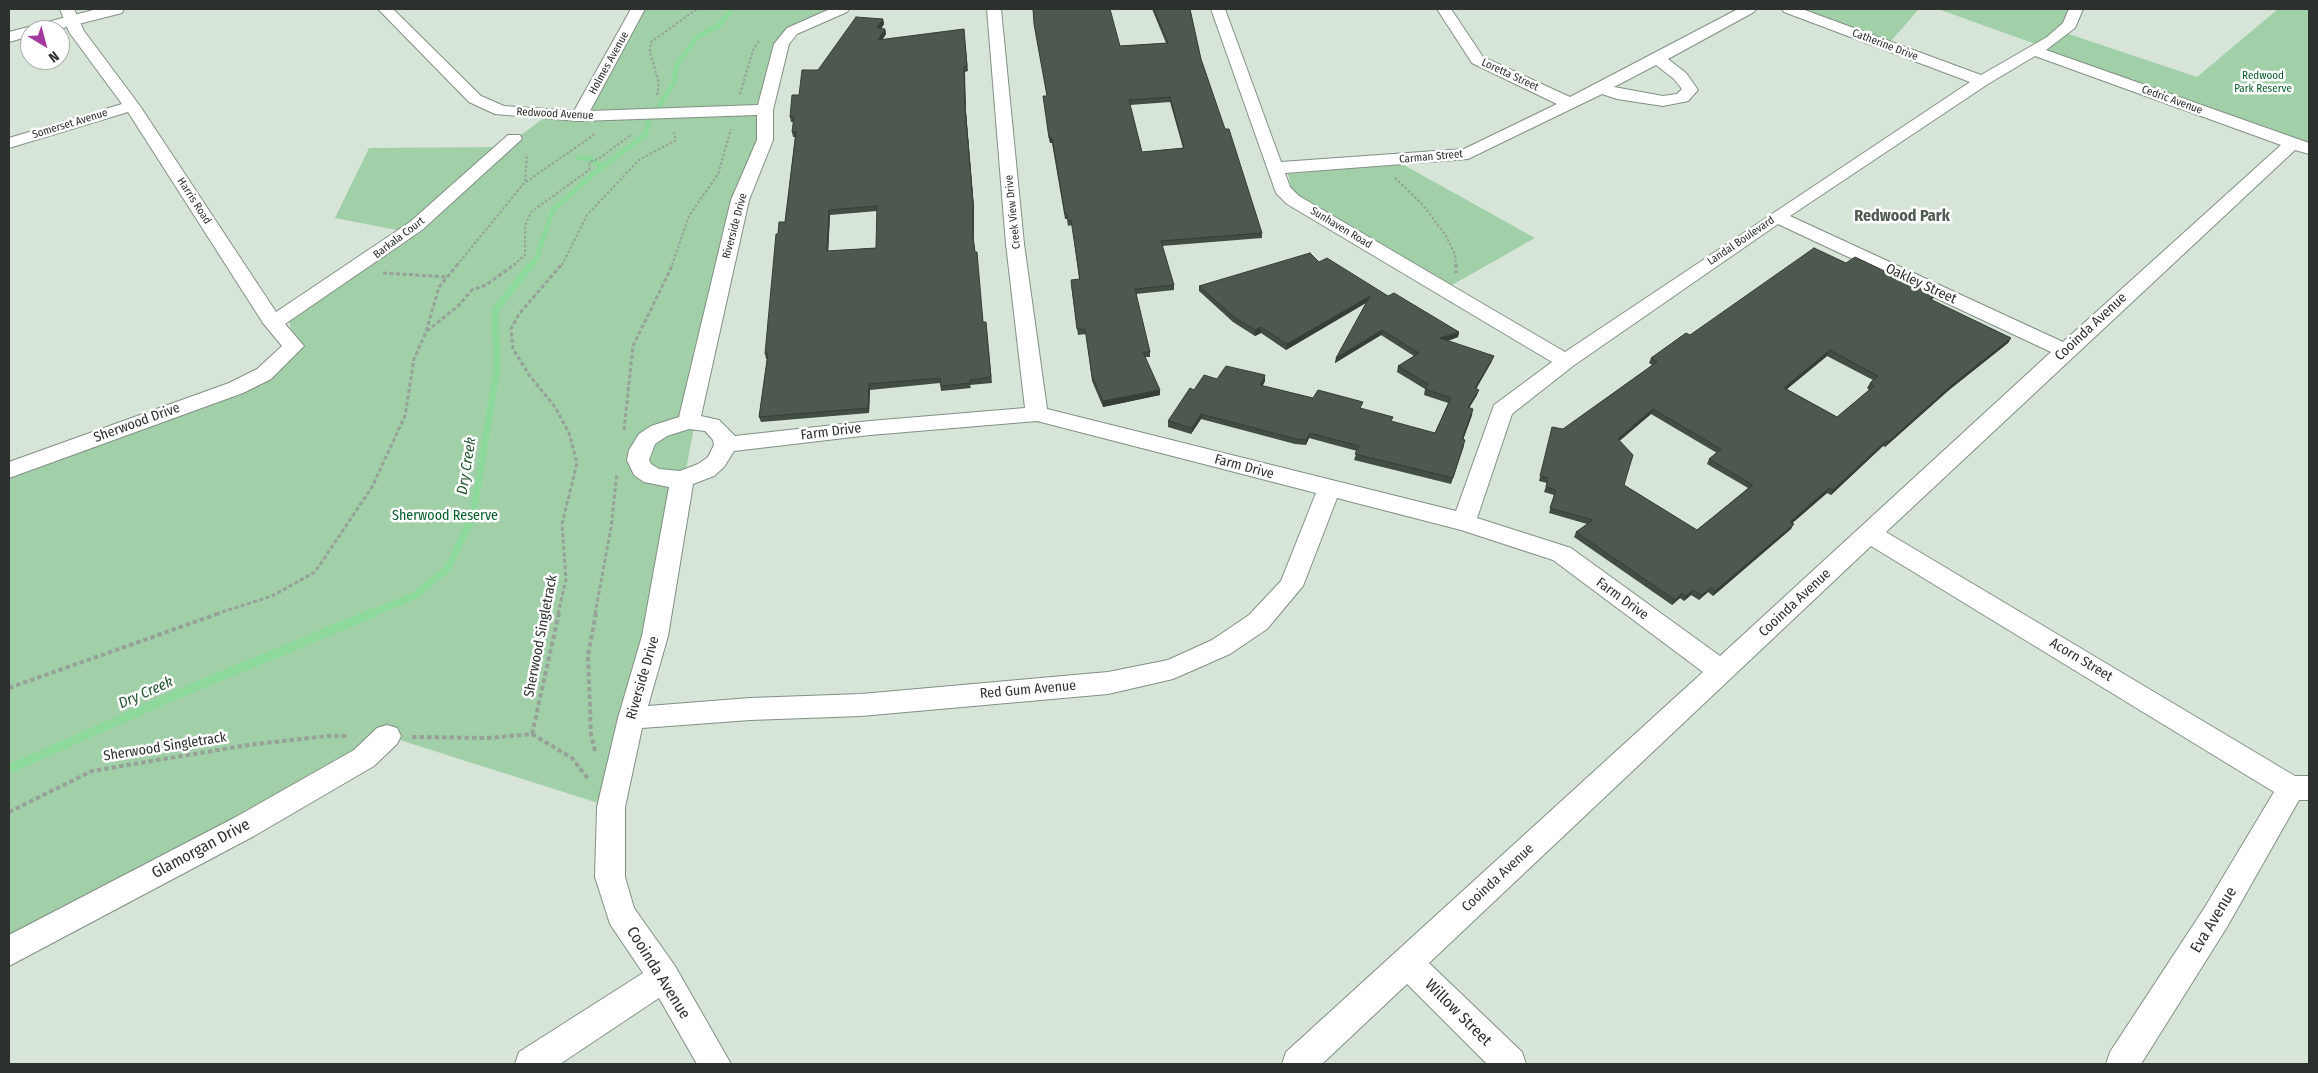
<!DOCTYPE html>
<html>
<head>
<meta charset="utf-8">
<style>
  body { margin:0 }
  #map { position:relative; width:2318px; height:1073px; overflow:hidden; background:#d6e5d8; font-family:"Fira Sans Condensed",sans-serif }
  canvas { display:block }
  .frame { position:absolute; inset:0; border:10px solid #2c312d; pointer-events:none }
  .north { position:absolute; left:20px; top:20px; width:50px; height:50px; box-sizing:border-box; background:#fff; border:1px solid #abadab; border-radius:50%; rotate:143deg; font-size:14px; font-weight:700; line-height:20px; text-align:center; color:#2c312d }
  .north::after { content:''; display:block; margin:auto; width:18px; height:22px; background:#a33b9e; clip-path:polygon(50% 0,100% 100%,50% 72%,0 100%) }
</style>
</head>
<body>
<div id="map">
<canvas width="2318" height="1073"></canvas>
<div class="frame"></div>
<div class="north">N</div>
</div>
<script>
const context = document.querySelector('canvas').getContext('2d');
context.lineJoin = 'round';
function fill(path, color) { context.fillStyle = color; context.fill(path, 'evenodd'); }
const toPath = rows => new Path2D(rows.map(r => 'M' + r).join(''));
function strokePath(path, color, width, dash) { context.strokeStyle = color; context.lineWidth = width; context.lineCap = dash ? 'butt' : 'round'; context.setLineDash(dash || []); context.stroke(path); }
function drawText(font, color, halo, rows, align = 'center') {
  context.font = font + ' "Fira Sans Condensed",sans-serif'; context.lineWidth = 5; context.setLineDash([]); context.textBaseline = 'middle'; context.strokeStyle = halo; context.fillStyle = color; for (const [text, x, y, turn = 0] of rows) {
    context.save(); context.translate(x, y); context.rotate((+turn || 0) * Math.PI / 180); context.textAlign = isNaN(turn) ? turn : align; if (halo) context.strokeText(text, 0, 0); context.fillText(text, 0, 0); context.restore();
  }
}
fill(toPath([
  [637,9,848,9,792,30,765,110,730,240,660,605,611,807,387,736,364,758,9,951,9,472,236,388,294,346,288,313,407,232,335,218,369,148,505,147,549,114,579,116],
  [1803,9,1919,9,1890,42],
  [1938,9,2068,9,2077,12,2063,32,2197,77,2278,9,2309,9,2309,149,2035,51,2041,46],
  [1402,164,1535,238,1452,285,1303,200,1291,187,1288,174]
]), '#a0cfa8');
strokePath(toPath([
  [659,107,674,82,677,64,697,37,718,26,732,9],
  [579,158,588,158,603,167],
  [531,265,536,259,553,210,592,175,645,135,649,120]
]), '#8dd99c', 5);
strokePath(toPath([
  [370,614,414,596,448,568,473,516,497,367,495,310,532,264]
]), '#8dd99c', 7);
strokePath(toPath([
  [9,769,178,694,373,613]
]), '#8dd99c', 9);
const minor = toPath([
  [60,9,74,9,84,31,140,106,276,312,410,222,508,135,520,135,522,139,422,230,285,324,304,346,271,379,243,393,9,478,9,462,229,383,257,369,282,346,263,323,128,112,9,148,9,138,122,104,69,32,60,9],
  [378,9,393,9,481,96,504,106,574,111,631,9,645,9,590,111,758,105,774,44,787,28,830,9,849,9,847,12,797,34,789,44,773,110,773,140,749,200,701,416,719,420,735,436,870,421,1025,408,1006,244,987,9,1001,9,1024,244,1047,409,1456,511,1494,405,1552,362,1287,204,1276,193,1211,9,1225,9,1281,162,1464,149,1557,104,1472,63,1437,9,1451,9,1483,57,1570,97,1738,9,1756,9,1754,12,1668,59,1686,73,1698,90,1688,101,1663,106,1617,99,1602,94,1468,159,1285,173,1290,187,1299,196,1565,352,1970,82,1784,12,1782,9,1802,9,1981,75,2047,37,2063,23,2069,9,2083,9,2075,28,2046,50,2309,143,2309,154,2295,150,1886,532,2295,776,2309,776,2309,800,2299,800,2227,927,2141,1064,2106,1064,2110,1052,2205,907,2274,792,1871,546,1429,963,1522,1052,1526,1064,1487,1064,1407,984,1322,1064,1282,1064,1286,1052,1703,672,1553,560,1461,530,1337,498,1303,586,1267,629,1230,654,1173,679,1108,694,861,716,750,720,642,728,625,807,625,877,634,908,675,966,731,1064,697,1064,659,998,560,1064,515,1064,519,1052,643,973,610,924,595,877,597,807,618,718,642,636,669,487,644,482,634,475,627,460,629,450,639,434,651,426,679,417,731,200,757,140,757,115,579,121,495,114,469,102,378,9],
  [2035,56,2281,145,2063,342,1790,216,1988,84,2035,56],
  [1656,65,1674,79,1682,89,1677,94,1663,96,1614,87,1656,65],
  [1778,224,2051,352,1720,656,1571,548,1477,518,1512,414,1573,366,1778,224],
  [1037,421,1316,493,1281,581,1249,615,1212,640,1168,660,1108,672,861,694,750,698,648,706,668,636,693,484,714,476,724,467,734,451,870,435,1037,421],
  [689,429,705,431,713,440,714,445,708,457,698,464,680,471,659,469,651,464,649,460,655,444,667,436,689,429],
  [387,725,397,728,401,736,397,744,374,766,254,836,9,966,9,935,234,818,354,750,377,728,387,725]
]);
const secondary = toPath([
  [97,9,124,9,122,13,55,30,30,30,30,36,9,42,9,32,97,9]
]);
strokePath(minor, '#829084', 2);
strokePath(secondary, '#829084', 2);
strokePath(toPath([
  [740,94,753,50,760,39],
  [657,95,659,83,650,52,651,42,697,9],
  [1395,178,1423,205,1446,236,1455,254,1456,265],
  [526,182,595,134],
  [457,265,525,182,527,154],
  [514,265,525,255,525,226,531,212,589,170,590,162,600,158,632,134],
  [562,265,587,215,639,160,676,140,674,132],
  [672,265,689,216,718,174,731,129]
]), '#96a298', 2, [2.5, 2]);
strokePath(toPath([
  [1456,264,1456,273],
  [383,273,447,277],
  [427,331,458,306,472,290,486,285,515,264],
  [624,430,633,346,673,264],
  [216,614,272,596,315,572,372,487,405,416,414,359,426,332,439,287,458,264],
  [558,614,566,579,562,524,577,463,569,433,555,407,530,376,513,349,511,329,519,314,562,264],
  [595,614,611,528,617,473]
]), '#96a298', 3, [4, 2.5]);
strokePath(toPath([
  [9,688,220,613],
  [532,734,572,758,589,780],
  [412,737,488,738,532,734,559,613],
  [595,751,591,734,588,655,596,613],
  [9,812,92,771,248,745,327,736,348,736]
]), '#96a298', 4, [4.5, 3]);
fill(minor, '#fff');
fill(secondary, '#fff');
fill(toPath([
  [1033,9,1120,46,1166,43,1152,9,1190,9,1201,59,1225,129,1262,233,1262,238,1162,246,1174,285,1174,290,1136,294,1150,352,1150,357,1145,357,1160,395,1103,407,1092,381,1086,334,1078,335,1071,285,1079,279,1072,225,1068,226,1067,219,1065,219,1052,143,1050,143,1043,96,1047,96,1035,29],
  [1170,102,1183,148,1142,152,1130,105],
  [883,19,884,24,881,29,885,29,886,34,882,40,964,29,968,71,965,72,966,112,974,208,974,242,983,322,986,322,992,383,970,385,971,388,941,391,940,383,870,390,869,413,761,422,759,417,767,359,766,359,765,354,778,234,785,222,795,137,793,137,792,132,794,122,791,122,790,117,799,95],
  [877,211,876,248,828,251,830,215],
  [1319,262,1459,332,1458,337,1448,341,1492,361,1476,389,1477,395,1469,408,1472,415,1463,440,1464,446,1451,484,1354,460,1357,451,1309,438,1306,445,1295,444,1201,419,1191,434,1168,427,1168,421,1194,390,1217,379,1265,381,1262,386,1313,398,1361,408,1392,422,1435,433,1448,403,1424,395,1425,389,1397,372,1398,366,1414,356,1381,335,1335,363,1336,358,1366,303,1286,350,1261,333,1255,336,1233,322,1199,291,1199,286],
  [1846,263,1935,295,1932,300,2011,338,2008,343,1949,390,1885,447,1883,446,1831,495,1827,493,1792,523,1791,529,1713,596,1708,592,1699,600,1691,595,1684,601,1680,598,1672,605,1574,537,1576,532,1587,524,1549,513,1554,495,1544,492,1547,483,1539,481,1551,432,1563,429,1652,365,1649,363,1651,358,1690,335],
  [1827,356,1873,380,1870,383,1867,388,1869,390,1837,417,1787,389],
  [1651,414,1717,453,1709,459,1707,464,1748,488,1697,530,1624,485,1619,441]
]), '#424d43');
fill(toPath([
  [883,19,884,24,878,33,877,28],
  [885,29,886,34,879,45,878,40],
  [964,67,966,112,974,208,974,242,965,107],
  [1049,138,1052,138,1052,143,1050,143],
  [829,210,830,215,828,256,827,251],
  [1370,296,1369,301,1286,350,1287,344],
  [1261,327,1261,333,1255,336,1255,330],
  [1382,330,1381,335,1335,363,1336,358],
  [1459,332,1458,337,1439,344,1440,338],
  [2011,338,2008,343,1949,390,1885,447,1888,442,1952,385],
  [1830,350,1827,356,1782,393,1784,388],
  [1494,356,1492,361,1473,394,1475,388],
  [1265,375,1265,381,1260,391,1260,385],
  [869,384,870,390,869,413,868,408],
  [1160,390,1160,395,1103,407,1103,401],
  [1479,390,1477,395,1466,413,1468,407],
  [1473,409,1472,415,1461,445,1462,439],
  [1653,409,1651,414,1616,444,1618,439],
  [1201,414,1201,419,1191,434,1192,428],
  [1310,433,1309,438,1306,445,1306,440],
  [1886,441,1883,446,1831,495,1833,490],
  [1829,488,1827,493,1788,527,1790,522],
  [1794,524,1791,529,1713,596,1715,591],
  [1711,587,1708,592,1699,600,1702,595],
  [1693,590,1691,595,1684,601,1686,596],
  [1682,593,1680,598,1672,605,1675,600]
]), '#363e37');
const building = toPath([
  [1033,9,1110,9,1120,46,1168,43,1154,9,1190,9,1201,59,1225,129,1229,129,1262,233,1161,241,1174,285,1135,289,1150,352,1143,352,1160,390,1103,401,1092,376,1085,329,1077,329,1071,280,1080,279,1071,220,1068,221,1067,214,1065,214,1052,138,1049,138,1043,96,1047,96,1034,24,1033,9],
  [1170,97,1184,148,1142,152,1129,100,1170,97],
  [856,17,883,19,877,28,885,29,878,40,964,29,967,66,964,67,965,107,973,203,973,237,975,252,977,252,983,322,986,322,991,377,970,380,970,383,941,386,940,378,869,384,868,408,759,417,768,353,765,354,776,234,778,234,779,222,785,222,796,132,792,132,794,116,790,117,792,95,799,95,802,70,818,70,856,17],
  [877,206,876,248,827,251,829,210,877,206],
  [1814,248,1846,263,1855,257,1935,295,1930,299,2011,338,1952,385,1888,442,1886,441,1833,490,1829,488,1790,522,1794,524,1715,591,1711,587,1702,595,1693,590,1686,596,1682,593,1675,600,1576,532,1593,520,1550,508,1556,490,1546,487,1548,478,1540,476,1552,427,1563,429,1657,362,1651,358,1686,333,1690,335,1814,248],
  [1830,350,1878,376,1870,383,1874,386,1837,417,1784,388,1830,350],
  [1653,409,1721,449,1709,459,1753,485,1697,530,1624,485,1633,455,1618,439,1653,409],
  [1310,253,1319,262,1327,258,1388,296,1394,293,1459,332,1440,338,1494,356,1475,388,1479,390,1468,407,1473,409,1462,439,1465,440,1453,478,1355,454,1359,446,1310,433,1306,440,1296,439,1201,414,1192,428,1168,421,1190,388,1194,390,1204,375,1217,379,1226,366,1265,375,1260,385,1313,398,1318,390,1363,402,1360,408,1393,417,1391,421,1435,433,1451,398,1425,389,1428,384,1398,366,1419,353,1382,330,1336,358,1370,296,1287,344,1261,327,1255,330,1233,316,1199,286,1310,253]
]);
fill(building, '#4d594e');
strokePath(building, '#363e37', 1);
drawText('11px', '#2c312d', '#fff', [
  ["Catherine Drive",1885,45,21],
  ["Holmes Avenue",609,63,-61],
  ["Loretta Street",1510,75,25],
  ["Cedric Avenue",2172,100,20],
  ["Redwood Avenue",555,114,3],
  ["Somerset Avenue",70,124,-17],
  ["Carman Street",1431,157,-5],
  ["Harris Road",194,201,57],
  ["Creek View Drive",1013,212,-96],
  ["Riverside Drive",735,226,-75],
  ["Sunhaven Road",1341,228,31],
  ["Barkala Court",399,238,-37],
  ["Landal Boulevard",1741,241,-34]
]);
drawText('11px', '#055e28', '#fff', [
  ["Redwood",2263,76],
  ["Park Reserve",2263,89]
]);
drawText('14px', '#2c312d', '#fff', [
  ["Oakley Street",1921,284,25],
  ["Cooinda Avenue",2091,327,-43],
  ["Sherwood Drive",137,423,-20],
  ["Farm Drive",831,432,-7],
  ["Farm Drive",1244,467,15],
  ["Farm Drive",1622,599,36],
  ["Cooinda Avenue",1795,603,-43],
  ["Sherwood Singletrack",541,636,-79],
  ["Acorn Street",2081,660,31],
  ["Riverside Drive",643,678,-74],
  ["Red Gum Avenue",1028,690,-5],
  ["Sherwood Singletrack",165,747,-9],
  ["Cooinda Avenue",1498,878,-43]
]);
drawText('14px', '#055e28', '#fff', [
  ["Sherwood Reserve",445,516]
]);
drawText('italic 15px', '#20552e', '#fff', [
  ["Dry Creek",467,466,-81],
  ["Dry Creek",146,693,-24]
]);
drawText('bold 16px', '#4e5b50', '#fff', [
  ["Redwood Park",1902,217]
]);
drawText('16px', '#2c312d', '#fff', [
  ["Glamorgan Drive",201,849,-28],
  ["Eva Avenue",2214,920,-59],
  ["Cooinda Avenue",658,973,58],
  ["Willow Street",1458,1013,45]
]);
</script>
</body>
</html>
